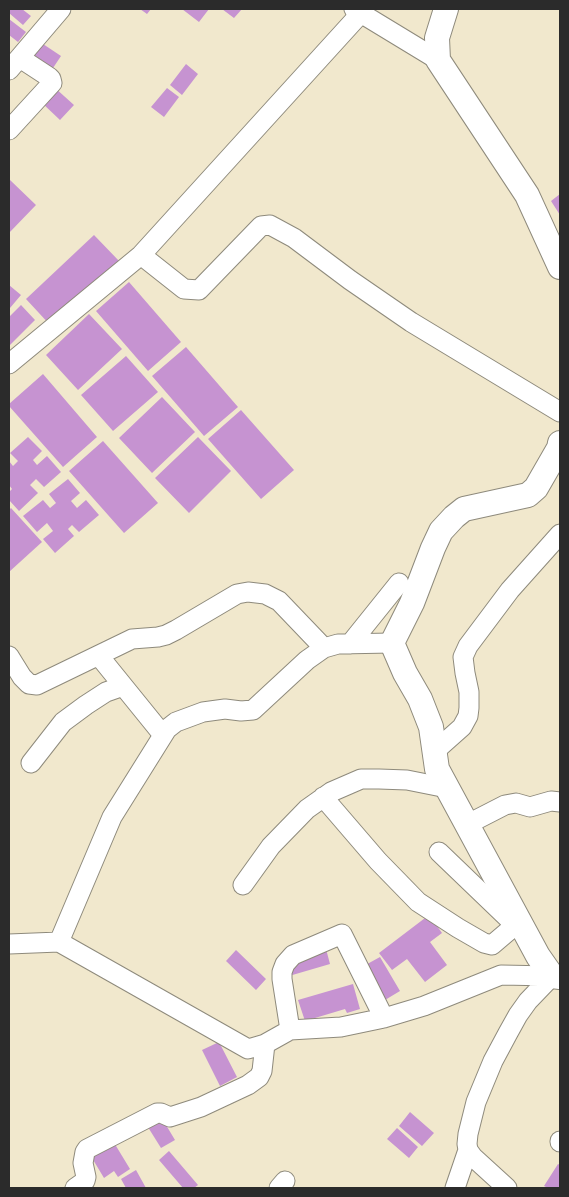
<!DOCTYPE html>
<html>
<head>
<meta charset="utf-8">
<style>
  body { margin:0 }
  #map { position:relative; width:569px; height:1197px; overflow:hidden; background:#f1e8cd; font-family:Vollkorn,serif }
  canvas { display:block }
  .frame { position:absolute; inset:0; border:10px solid #2b2b2b; pointer-events:none }
</style>
</head>
<body>
<div id="map">
<canvas width="569" height="1197"></canvas>
<div class="frame"></div>
</div>
<script>
const context = document.querySelector('canvas').getContext('2d');
context.lineJoin = 'round';
function fill(path, color) { context.fillStyle = color; context.fill(path, 'evenodd'); }
const toPath = rows => new Path2D(rows.map(r => 'M' + r).join(''));
function strokePath(path, color, width, dash) { context.strokeStyle = color; context.lineWidth = width; context.lineCap = dash ? 'butt' : 'round'; context.setLineDash(dash || []); context.stroke(path); }
fill(toPath([
  [9,9,22,9,31,16,23,25,9,13],
  [140,9,151,9,147,14],
  [182,9,209,9,199,22],
  [222,9,242,9,234,18],
  [9,19,26,32,18,42,9,35],
  [37,40,61,56,53,68,29,52],
  [186,64,198,74,182,95,170,85],
  [54,87,74,105,60,120,41,102],
  [167,88,179,97,164,117,151,107],
  [10,180,36,205,9,233,9,182],
  [560,194,560,215,551,201],
  [94,235,120,262,51,326,26,299],
  [129,282,181,342,148,371,96,311],
  [9,285,21,295,10,308,9,308],
  [21,305,35,320,10,345,9,343,9,317],
  [89,314,122,349,78,390,46,355],
  [186,347,238,407,204,436,152,376],
  [126,356,158,392,113,431,81,395],
  [43,374,97,437,63,467,9,406,9,404],
  [162,397,195,432,152,473,119,438],
  [241,410,294,470,261,499,208,439],
  [28,437,42,451,33,460,37,465,47,456,61,472,44,487,36,479,30,485,38,493,19,511,9,500,9,492,12,489,9,485,9,461,13,466,18,461,10,453],
  [198,437,231,471,189,513,155,478],
  [103,441,158,503,124,533,69,471],
  [68,479,80,493,71,501,77,508,86,500,99,515,79,532,72,525,68,529,74,536,55,553,43,539,53,531,47,523,37,532,23,516,43,500,50,508,56,503,49,494],
  [11,508,42,542,9,572,9,510],
  [429,915,442,933,430,942,447,965,425,982,407,959,392,970,379,953],
  [326,949,330,964,289,976,294,958],
  [236,950,266,979,256,990,226,961],
  [380,957,400,991,380,1003,360,968],
  [353,984,360,1009,347,1013,345,1009,305,1021,298,1000],
  [219,1042,237,1077,220,1086,202,1050],
  [410,1112,434,1133,422,1146,399,1126],
  [160,1115,175,1140,161,1148,146,1124],
  [397,1128,418,1147,409,1158,387,1139],
  [113,1141,130,1169,118,1177,114,1171,104,1178,92,1158,103,1151],
  [169,1151,198,1185,194,1188,183,1188,159,1160],
  [558,1164,560,1165,560,1188,548,1188,544,1186],
  [136,1170,146,1188,126,1188,121,1179]
]), '#c693d1');
const minor = toPath([
  [354,9,438,60],
  [9,70,61,9],
  [9,130,52,83,51,79,49,77,20,58],
  [141,255,184,289,199,290,261,226,270,225,294,238,350,280,411,322,560,412],
  [9,364,141,255,361,13],
  [350,644,399,583],
  [9,656,22,677,29,684,37,685,132,639,158,637,166,635,176,630,237,594,248,592,265,594,279,601,324,648],
  [99,656,163,735],
  [435,751,462,727,468,716,469,708,469,692,465,673,463,657,468,646,510,590,560,534],
  [31,763,63,722,86,705,106,692,123,686],
  [323,797,378,861,418,902,458,928,484,943,492,945,519,922],
  [466,825,505,805,516,803,530,807,551,801,560,802],
  [439,852,515,925],
  [243,885,271,846,307,809,331,792,361,779,379,779,407,780,447,788],
  [59,942,248,1049,265,1044,290,1030,341,1027,384,1018,424,1006,501,975,552,976],
  [59,942,112,817,167,729,176,722,203,712,225,709,241,711,253,710,307,660,324,648,338,644,392,643],
  [9,944,59,942],
  [290,1030,282,979,282,972,285,964,293,955,342,934,384,1018],
  [560,1142,560,1141],
  [75,1188,85,1181,86,1177,83,1163,85,1152,87,1149,157,1113,161,1113,170,1117,201,1107,248,1085,259,1077,262,1071,265,1044],
  [279,1188,285,1181],
  [455,1188,468,1150],
  [507,1188,473,1157,468,1150,467,1144,468,1134,476,1102,493,1061,508,1033,518,1015,528,1001,552,976]
]);
const tertiary = toPath([
  [446,9,437,38,438,60,527,195,560,267],
  [560,443,559,448,536,488,528,495,464,509,454,517,441,531,433,548,412,603,392,643,405,673,420,699,431,727,437,769,538,956,552,976,560,977]
]);
strokePath(minor, '#8e8a7c', 21);
strokePath(tertiary, '#8e8a7c', 26);
strokePath(minor, '#fff', 19);
strokePath(tertiary, '#fff', 24);
</script>
</body>
</html>
